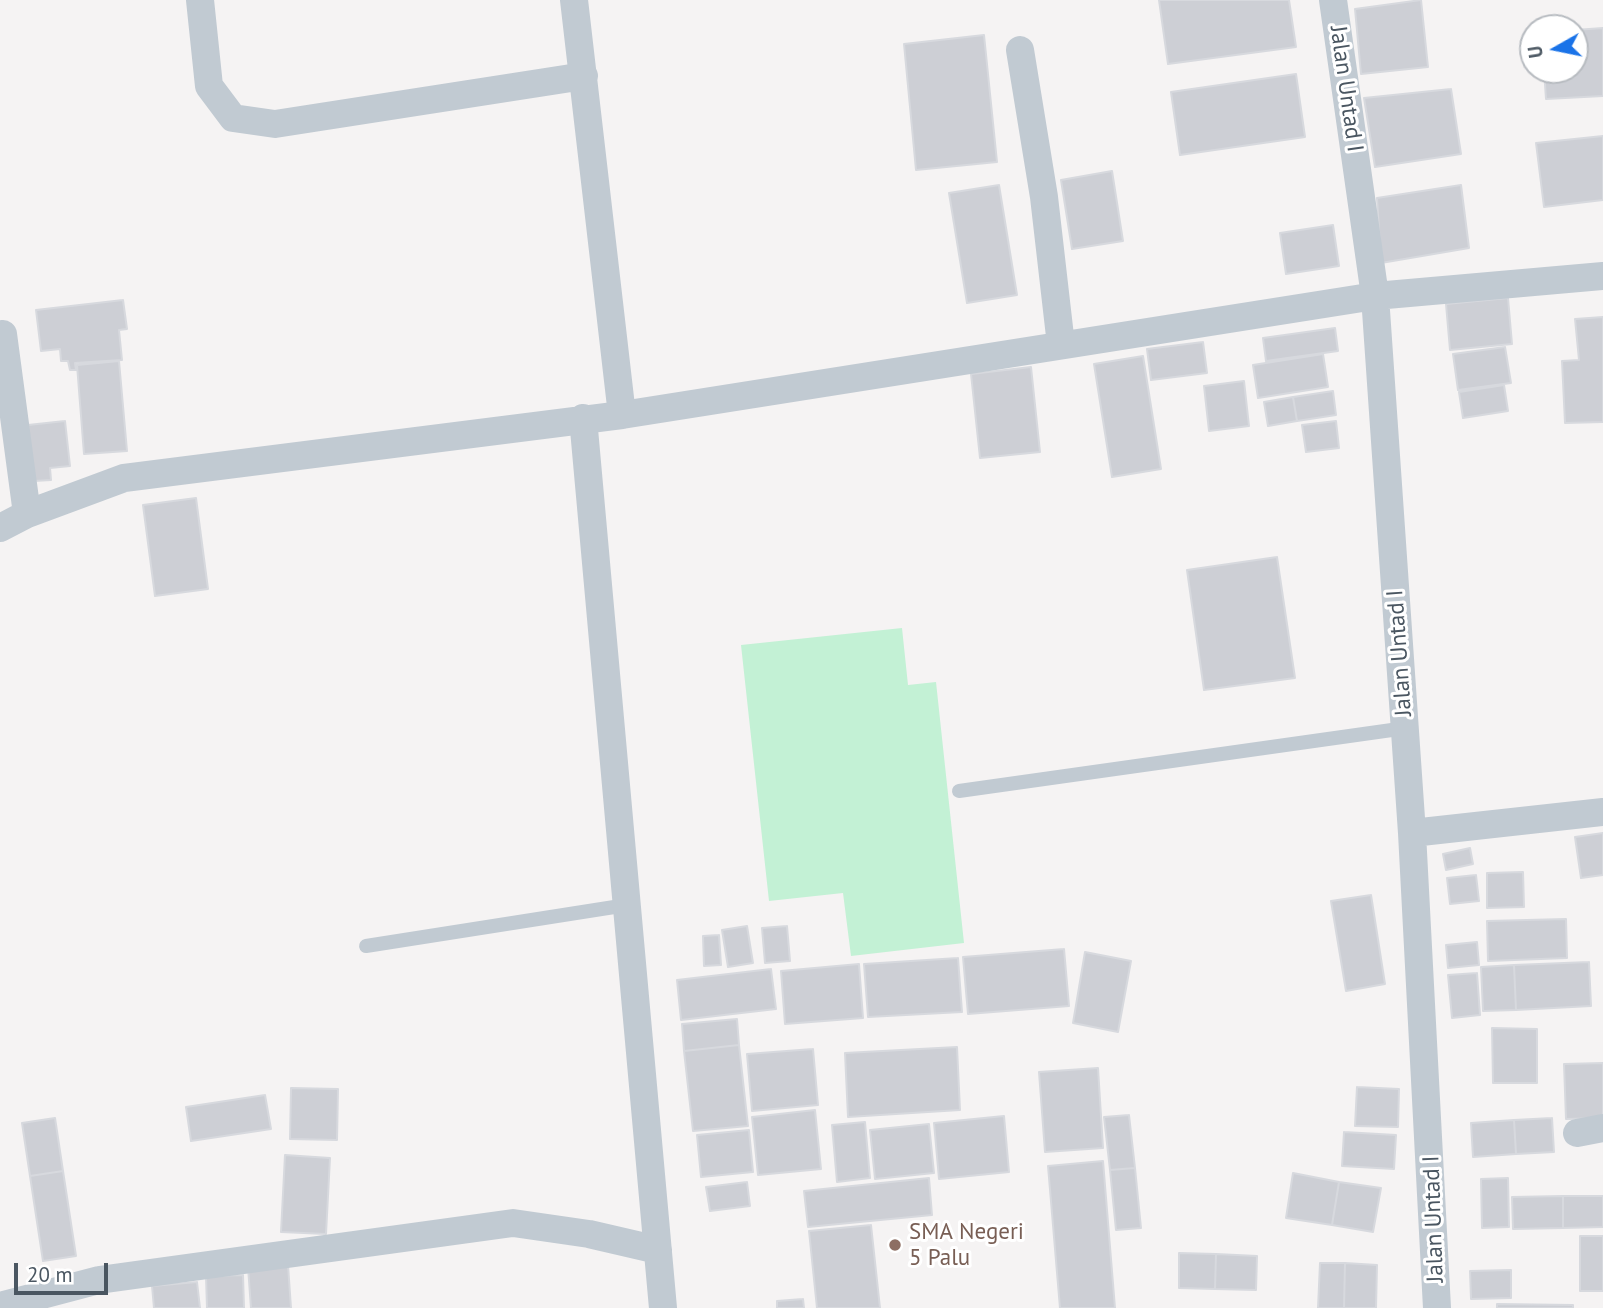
<!DOCTYPE html>
<html>
<head>
<meta charset="utf-8">
<style>
  body { margin:0 }
  #map { position:relative; width:1603px; height:1308px; overflow:hidden; background:#f5f3f3; font-family:"PT Sans",sans-serif }
  canvas { display:block }
  .north { position:absolute; left:1519px; top:14px; width:70px; height:70px; box-sizing:border-box; background:#fff; border:2px solid #b7bbc0; border-radius:50%; rotate:261deg; font-size:19px; font-weight:700; line-height:28px; text-align:center; color:#4a5661 }
  .north::after { content:''; display:block; margin:auto; width:24px; height:32px; background:#1a73e8; clip-path:polygon(50% 0,100% 100%,50% 72%,0 100%) }
  .scale { position:absolute; left:14px; top:1263px; width:94px; height:32px; box-sizing:border-box; border:4px solid #4a5661; border-top:0; padding-left:9px; font-size:21px; line-height:24px; white-space:nowrap; color:#4a5661; -webkit-text-stroke:5px #fff; paint-order:stroke }
</style>
</head>
<body>
<div id="map">
<canvas width="1603" height="1308"></canvas>
<div class="north">U</div>
<div class="scale">20 m</div>
</div>
<script>
const context = document.querySelector('canvas').getContext('2d');
context.lineJoin = 'round';
function fill(path, color) { context.fillStyle = color; context.fill(path, 'evenodd'); }
const toPath = rows => new Path2D(rows.map(r => 'M' + r).join(''));
function strokePath(path, color, width, dash) { context.strokeStyle = color; context.lineWidth = width; context.lineCap = dash ? 'butt' : 'round'; context.setLineDash(dash || []); context.stroke(path); }
function drawText(font, color, halo, rows, align = 'center') {
  context.font = font + ' "PT Sans",sans-serif'; context.lineWidth = 6; context.setLineDash([]); context.textBaseline = 'middle'; context.strokeStyle = halo; context.fillStyle = color; for (const [text, x, y, turn = 0] of rows) {
    context.save(); context.translate(x, y); context.rotate((+turn || 0) * Math.PI / 180); context.textAlign = isNaN(turn) ? turn : align; if (halo) context.strokeText(text, 0, 0); context.fillText(text, 0, 0); context.restore();
  }
}
fill(toPath([
  [902,628,908,685,936,682,964,943,851,956,843,893,769,901,741,645]
]), '#c3f1d5');
const building = toPath([
  [1159,0,1289,0,1296,47,1168,64,1159,0],
  [1421,0,1428,67,1361,74,1355,9,1421,0],
  [1603,28,1603,96,1546,99,1544,70,1575,70,1575,30,1603,28],
  [984,35,997,162,916,170,904,44,984,35],
  [1296,74,1305,137,1180,155,1171,92,1296,74],
  [1451,89,1461,154,1375,167,1364,98,1451,89],
  [1603,136,1603,200,1544,207,1536,143,1603,136],
  [1112,171,1123,241,1072,249,1061,180,1112,171],
  [999,185,1017,295,967,303,949,193,999,185],
  [1461,185,1469,248,1381,263,1377,198,1461,185],
  [1333,225,1339,266,1286,274,1280,233,1333,225],
  [1508,298,1512,344,1450,350,1446,304,1508,298],
  [123,300,127,329,119,330,122,360,75,363,76,370,70,370,68,361,61,361,60,349,41,351,36,310,123,300],
  [1603,317,1603,422,1565,423,1562,361,1579,360,1575,319,1603,317],
  [1335,328,1338,351,1266,361,1263,338,1335,328],
  [1203,342,1207,373,1151,380,1147,349,1203,342],
  [1505,347,1511,383,1458,390,1453,354,1505,347],
  [1323,354,1328,387,1258,398,1253,365,1323,354],
  [1143,356,1161,469,1112,477,1094,364,1143,356],
  [119,361,127,451,84,454,77,365,119,361],
  [1031,367,1040,452,980,458,971,374,1031,367],
  [1244,381,1249,426,1209,431,1204,386,1244,381],
  [1504,385,1508,411,1463,418,1459,392,1504,385],
  [1333,391,1336,415,1297,421,1293,397,1333,391],
  [1293,397,1297,421,1268,426,1264,402,1293,397],
  [65,421,70,466,50,468,51,480,34,481,28,425,65,421],
  [1336,421,1339,448,1306,452,1302,425,1336,421],
  [196,498,208,589,155,596,143,505,196,498],
  [1277,557,1295,678,1204,690,1187,570,1277,557],
  [1603,833,1603,875,1581,878,1575,837,1603,833],
  [1470,848,1473,864,1446,870,1443,854,1470,848],
  [1523,872,1524,907,1487,908,1487,873,1523,872],
  [1476,875,1479,901,1450,904,1447,878,1476,875],
  [1371,895,1385,984,1346,991,1331,901,1371,895],
  [1566,919,1567,958,1488,961,1487,921,1566,919],
  [747,926,753,963,728,967,722,930,747,926],
  [787,926,790,961,765,963,762,928,787,926],
  [719,935,721,965,704,966,703,936,719,935],
  [1477,942,1479,965,1448,968,1446,945,1477,942],
  [1064,949,1069,1006,968,1014,963,957,1064,949],
  [1085,952,1131,961,1118,1032,1073,1023,1085,952],
  [958,958,962,1012,868,1017,864,964,958,958],
  [1589,962,1591,1006,1516,1010,1514,965,1589,962],
  [859,964,863,1018,785,1024,781,971,859,964],
  [1514,965,1516,1010,1483,1011,1481,967,1514,965],
  [771,969,776,1009,681,1020,677,980,771,969],
  [1477,973,1480,1015,1452,1018,1448,975,1477,973],
  [737,1019,739,1045,684,1051,682,1024,737,1019],
  [1492,1028,1537,1029,1537,1083,1493,1083,1492,1028],
  [739,1045,748,1126,693,1131,684,1051,739,1045],
  [957,1047,960,1110,848,1117,845,1053,957,1047],
  [813,1049,818,1105,752,1111,747,1054,813,1049],
  [1603,1063,1603,1118,1566,1119,1564,1064,1603,1063],
  [1098,1068,1103,1148,1045,1152,1039,1072,1098,1068],
  [1357,1087,1399,1089,1398,1127,1355,1126,1357,1087],
  [291,1088,338,1089,337,1140,290,1139,291,1088],
  [265,1095,271,1129,191,1141,186,1107,265,1095],
  [815,1110,821,1169,758,1175,752,1117,815,1110],
  [1129,1115,1135,1168,1110,1170,1104,1117,1129,1115],
  [1004,1116,1009,1172,939,1179,934,1123,1004,1116],
  [55,1118,63,1171,30,1176,22,1123,55,1118],
  [1552,1118,1554,1152,1516,1154,1514,1120,1552,1118],
  [1514,1120,1516,1154,1473,1157,1471,1123,1514,1120],
  [865,1122,870,1178,837,1182,832,1125,865,1122],
  [929,1124,934,1173,875,1179,870,1130,929,1124],
  [749,1130,753,1172,701,1177,697,1135,749,1130],
  [1344,1132,1396,1135,1394,1169,1342,1166,1344,1132],
  [285,1155,330,1158,326,1234,281,1232,285,1155],
  [1103,1161,1115,1308,1060,1308,1048,1166,1103,1161],
  [1135,1168,1141,1228,1116,1230,1110,1170,1135,1168],
  [63,1171,76,1256,43,1261,30,1176,63,1171],
  [1293,1173,1339,1182,1332,1225,1286,1218,1293,1173],
  [929,1178,932,1215,808,1227,804,1191,929,1178],
  [1508,1178,1509,1227,1482,1228,1481,1179,1508,1178],
  [747,1182,750,1206,710,1211,706,1187,747,1182],
  [1339,1182,1381,1188,1373,1232,1332,1225,1339,1182],
  [1563,1196,1563,1228,1513,1229,1512,1197,1563,1196],
  [1563,1196,1603,1196,1603,1227,1563,1228,1563,1196],
  [871,1225,880,1308,817,1308,809,1231,871,1225],
  [1580,1236,1603,1236,1603,1291,1580,1291,1580,1236],
  [1179,1253,1216,1254,1215,1289,1179,1288,1179,1253],
  [1216,1254,1257,1256,1256,1290,1215,1289,1216,1254],
  [1320,1263,1345,1263,1344,1308,1318,1308,1320,1263],
  [1345,1263,1377,1265,1376,1308,1344,1308,1345,1263],
  [288,1265,291,1308,251,1308,248,1267,288,1265],
  [1511,1270,1511,1298,1471,1299,1470,1271,1511,1270],
  [243,1275,244,1308,207,1308,206,1276,243,1275],
  [197,1282,200,1308,154,1308,152,1286,197,1282],
  [803,1299,804,1308,777,1308,777,1301,803,1299],
  [1497,1304,1573,1305,1573,1308,1497,1308,1497,1304]
]);
fill(building, '#cdcfd5');
strokePath(building, '#d7d9de', 2);
strokePath(toPath([
  [959,791,1406,728],
  [366,946,627,905]
]), '#c1cad2', 14);
strokePath(toPath([
  [200,0,209,86,233,118,275,124,584,76],
  [574,0,622,415],
  [1333,0,1375,296,1412,833,1437,1308],
  [1020,50,1044,197,1061,345],
  [3,334,27,514],
  [583,418,663,1308],
  [0,528,27,514,124,478,622,415,1375,296,1603,276],
  [1412,833,1603,812],
  [1577,1133,1603,1128],
  [0,1306,99,1280,513,1223,589,1234,658,1250]
]), '#c1cad2', 28);
for (const [x, y, r, color] of [
  [895,1245,7,"#8d6e63"]
]) { const dot = new Path2D(); dot.arc(x, y, r, 0, 2 * Math.PI); context.fillStyle = color; context.fill(dot); strokePath(dot, '#fff', 2.5); }
drawText('23px', '#4a5661', '#fff', [
  ["Jalan Untad I",1346,89,82],
  ["Jalan Untad I",1400,653,-94],
  ["Jalan Untad I",1434,1219,-92]
]);
drawText('23px', '#785e54', '#fff', [
  ["SMA Negeri",909,1232],
  ["5 Palu",909,1258]
], 'left');
</script>
</body>
</html>
